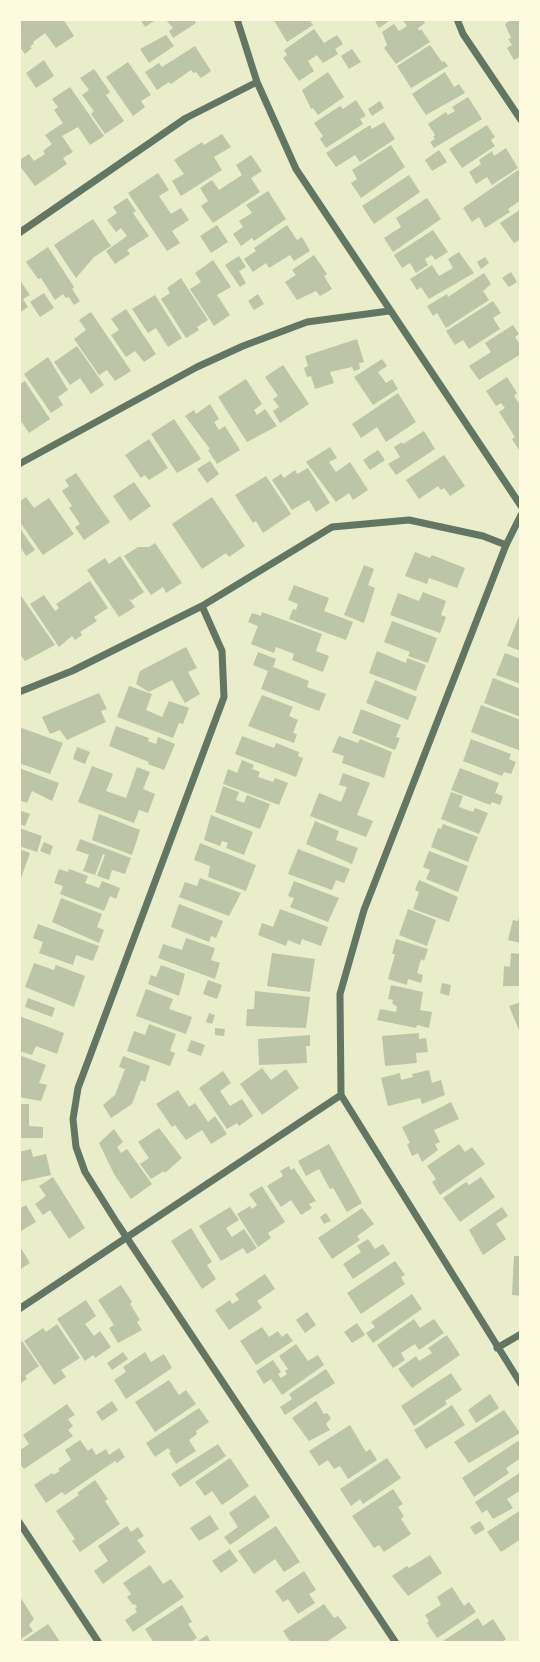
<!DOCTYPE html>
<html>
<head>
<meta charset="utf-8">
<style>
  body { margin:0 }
  #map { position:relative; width:540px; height:1662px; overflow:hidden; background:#e9edc9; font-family:Inter,sans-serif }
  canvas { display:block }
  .frame { position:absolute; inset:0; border:21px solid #fefae0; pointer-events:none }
</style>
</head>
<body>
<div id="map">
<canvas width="540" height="1662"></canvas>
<div class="frame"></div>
</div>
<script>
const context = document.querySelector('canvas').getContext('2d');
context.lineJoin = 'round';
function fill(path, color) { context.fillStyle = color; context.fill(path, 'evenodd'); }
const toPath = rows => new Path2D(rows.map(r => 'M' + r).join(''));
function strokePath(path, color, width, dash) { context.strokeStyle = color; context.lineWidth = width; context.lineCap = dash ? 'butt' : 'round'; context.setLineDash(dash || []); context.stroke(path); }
fill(toPath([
  [23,19,63,19,74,36,56,48,45,33,33,42,34,43,30,47,32,48,25,54,19,46,21,39,19,22],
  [140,19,157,19,145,27],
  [165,19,193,19,196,23,173,38,169,31,173,28],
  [273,19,309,19,313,25,287,42],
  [374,19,392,19,379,28],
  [402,19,423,19,425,23,418,28,419,31,421,29,430,42,396,64,384,48,387,45,382,32,394,24,399,31,407,26],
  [512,19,521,19,521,56,514,60,507,48,512,45,508,39,511,38,505,24],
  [314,29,324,43,337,35,343,44,335,49,338,54,323,63,317,55,308,61,314,71,299,81,283,58,287,55,284,50],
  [166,35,174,46,149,63,140,49],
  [430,45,442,62,444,61,448,66,411,88,397,66],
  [195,46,211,71,201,78,196,72,194,73,191,70,171,84,169,82,157,90,145,72,159,63,162,67],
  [352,49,361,62,349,69,341,56],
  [44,60,54,76,36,88,26,73],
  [128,62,151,95,141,101,145,107,133,116,106,77],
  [94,69,110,92,106,95,124,121,105,134,91,114,94,111,82,95,89,90,80,78],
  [328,72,344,97,318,115,313,108,311,109,302,90],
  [445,72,454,87,459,84,465,93,426,115,412,94],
  [70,87,104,136,90,145,78,127,62,136,73,152,63,158,67,164,35,186,19,165,19,160,29,154,34,161,45,154,43,151,52,144,45,135,63,123,54,110,58,107,52,99],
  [468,97,482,119,434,148,430,142,435,139,433,137,435,135,428,124,446,112,448,115,455,111,452,107],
  [356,100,366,116,360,119,363,124,326,148,320,139,323,136,314,123,340,106,343,109],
  [380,101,384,108,372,116,368,109],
  [384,122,395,139,360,162,355,155,336,167,326,153,370,125,372,129],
  [487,125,495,137,491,140,495,146,462,168,449,149],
  [222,134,231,147,214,157,222,170,181,196,172,181,184,174,174,160,202,142,204,145],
  [391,145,405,167,361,198,351,183,357,179,352,170],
  [506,148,518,168,492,185,487,177,476,184,469,172,481,164,479,160,492,151,494,156],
  [439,150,447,162,432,171,425,160],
  [251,155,262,171,251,178,260,192,213,223,201,206,208,201,200,188,212,180,219,190,242,175,236,165],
  [518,170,521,174,521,200,508,209,510,212,485,228,479,217,472,222,463,208],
  [158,173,169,190,159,196,171,214,181,208,189,220,172,231,180,243,167,251,128,193],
  [409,175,420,192,374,224,362,206],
  [268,191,286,219,254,241,252,238,241,246,233,234,243,227,239,221,252,213,246,205],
  [127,198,136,211,133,213,149,236,127,250,130,254,115,264,106,251,127,236,121,228,116,232,107,220,117,213,113,207],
  [427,198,441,219,393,252,384,238,401,227,396,218],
  [521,209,521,239,514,243,500,223],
  [93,219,111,246,94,257,76,278,54,245],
  [217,225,228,242,211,253,200,236],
  [287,225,297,240,302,237,310,251,294,261,290,255,269,268,266,263,253,272,244,259,256,251,254,248],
  [433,230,448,252,435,260,432,255,425,259,428,265,416,273,410,263,402,268,394,255],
  [48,247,74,287,72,289,80,301,74,305,69,297,66,298,63,294,55,300,41,278,38,279,26,262],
  [459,252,474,273,429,299,421,287,417,290,410,279,432,265,439,276,453,268,448,259],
  [314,255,327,274,324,276,332,289,320,296,316,291,297,300,285,282,296,275,292,270],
  [239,256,246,267,239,271,246,283,240,287,225,265],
  [485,257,489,263,481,269,477,262],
  [213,260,231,287,217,295,230,315,214,326,190,289,201,282,195,273],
  [511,272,517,282,509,287,502,278],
  [484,273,491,284,483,291,489,300,446,328,437,313,433,316,427,306,447,294,448,297],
  [181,278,208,320,197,327,199,330,186,338,161,299,170,293,167,288],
  [19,279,30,295,23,299,28,307,19,313],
  [44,293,54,308,40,317,30,302],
  [258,294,264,304,254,310,248,301],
  [155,295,182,338,168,347,156,328,148,333,132,309],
  [493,301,501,313,493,318,500,329,469,349,463,340,455,345,446,331],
  [126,309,156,354,144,362,135,351,126,357,111,335,119,330,111,319],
  [91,312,131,371,115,381,107,370,99,375,74,339,86,330,79,320],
  [513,325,519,334,515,337,521,346,521,354,479,380,469,366,491,352,485,343],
  [357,339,364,362,359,363,360,369,354,371,352,367,330,372,334,383,315,389,311,376,307,377,304,368,308,366,305,356],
  [77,346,104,385,91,394,80,378,70,385,54,362],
  [48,357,68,390,58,397,63,405,51,413,24,374],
  [382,359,387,366,378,372,386,383,392,379,398,389,373,405,354,377],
  [283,365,309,404,280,423,273,411,279,407,273,399,278,396,265,377],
  [507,377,517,393,514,396,521,406,521,453,512,439,515,437,499,412,505,408,501,403,496,406,486,391],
  [246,379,262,404,254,410,257,415,265,409,277,426,247,442,218,397],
  [25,381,50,419,29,433,19,418,19,385],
  [398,393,416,422,386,442,377,427,361,438,352,424],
  [210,404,219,419,214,422,219,430,225,426,240,450,217,464,208,450,210,449,185,416,194,410,196,414],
  [174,419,201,459,177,473,151,434],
  [424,431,435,449,396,475,388,464,400,457,394,447,402,442,403,444],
  [149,439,168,468,149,480,145,475,141,478,125,455],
  [330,447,337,458,329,462,336,472,350,462,368,490,353,500,349,493,336,502,306,462],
  [378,450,385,460,370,470,363,460],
  [444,455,465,486,450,496,444,488,441,490,438,486,419,499,406,480],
  [210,461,219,474,207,483,197,469],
  [308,468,330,503,316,512,309,500,292,510,272,480,281,474,284,478,295,470,297,474],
  [76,473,110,522,84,540,75,527,80,524,69,508,72,506,62,491,69,486,65,480],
  [266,476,291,514,263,533,256,521,253,523,235,495],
  [134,482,151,506,130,521,113,496],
  [26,497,34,508,49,498,74,534,43,555,21,524,19,526,19,502],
  [212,497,245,546,229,557,226,553,202,569,172,524],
  [19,527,35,550,26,556,21,548,19,549],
  [155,543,182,583,166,593,163,587,151,595,124,556,138,547,149,547],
  [415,552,430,558,432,555,465,568,457,588,429,578,427,584,405,576],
  [120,556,144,592,132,600,129,599,135,607,119,617,87,570,105,558,109,564],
  [364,565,374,569,368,585,375,588,364,623,344,615],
  [90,581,108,608,94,617,97,621,80,632,82,635,75,640,72,636,59,647,30,604,44,595,55,611,59,608,56,604],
  [294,585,329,598,324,611,353,622,346,640,289,619,293,609,296,610,298,604,288,600],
  [423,592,446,601,441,615,446,617,440,633,390,615,398,593,419,601],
  [19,593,55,645,25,661,19,653,21,639],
  [521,611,521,651,507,646],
  [262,612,322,634,316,651,329,656,323,672,292,660,294,654,276,647,274,653,251,644,258,626,248,622,252,613,261,616],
  [392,621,437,638,428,663,408,656,410,652,384,642],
  [186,647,197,668,188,672,200,694,185,703,172,680,149,692,136,684,140,671],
  [377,651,406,663,407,658,426,665,416,691,369,673],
  [258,652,276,659,273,667,309,681,307,687,326,694,319,711,261,689,268,671,253,665],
  [505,653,521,659,521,684,496,675],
  [493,678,521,689,521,717,484,703],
  [375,680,417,697,408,720,366,703],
  [129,686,152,694,146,710,162,717,169,701,189,708,183,724,179,723,173,738,117,717],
  [99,693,107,709,101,711,106,722,67,740,60,730,50,734,42,717],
  [262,695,293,707,289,716,298,720,293,733,297,734,294,743,248,726],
  [481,705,521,720,521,751,471,732],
  [361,709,401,725,396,737,400,738,395,750,352,733],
  [116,726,149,738,148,741,156,744,158,737,175,744,164,770,148,764,149,762,109,746],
  [19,727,63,743,50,774,19,763],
  [242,736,274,748,276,743,299,752,298,756,303,758,296,777,235,754],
  [339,736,358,743,360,739,392,752,384,778,342,763,344,756,332,752],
  [471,739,511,754,509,759,516,762,511,774,504,772,502,776,463,761],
  [77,747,90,752,85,764,73,759],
  [242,760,254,765,252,769,260,772,258,777,273,782,275,778,288,783,279,805,223,784,228,769,237,773],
  [92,766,113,774,106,791,126,798,137,767,150,772,143,789,155,794,148,813,139,810,134,823,78,802],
  [19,768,59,783,52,801,32,791,27,803,19,800],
  [460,768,499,783,495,793,503,796,500,805,492,802,490,805,451,790],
  [343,773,370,783,357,815,373,821,366,837,310,816,319,793,341,802,347,787,339,785],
  [223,786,239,792,236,800,244,803,247,795,270,804,260,829,215,812],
  [451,792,463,796,459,807,473,812,475,808,488,813,479,834,441,819],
  [19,810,30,814,25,826,19,824],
  [99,814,140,830,132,855,92,840],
  [211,815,253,832,244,855,226,848,228,843,222,841,220,846,204,840],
  [315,821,339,831,336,840,358,848,352,864,306,844],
  [443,824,478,837,468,862,431,847,438,828,441,829],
  [19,828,42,836,37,852,19,846],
  [80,839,131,858,125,874,112,870,109,880,97,876,105,855,103,854,95,875,83,871,89,855,76,850],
  [44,842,53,846,50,855,40,851],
  [200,843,256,865,246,891,208,877,210,866,194,860],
  [19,849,30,853,20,881,19,881],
  [298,849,350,869,344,883,336,880,332,890,288,874],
  [429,851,468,866,458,892,426,879,430,870,423,867],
  [59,869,68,872,69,869,88,876,85,883,99,888,102,881,120,888,116,899,110,896,104,911,60,894,63,886,54,883],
  [200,878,241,893,229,916,179,897,185,882,197,886],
  [419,880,458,897,449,922,413,909,419,892,415,890],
  [294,881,339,898,328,922,290,907,294,898,288,896],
  [61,898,102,914,97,927,104,930,99,943,52,922],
  [179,904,223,921,216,938,211,936,209,942,171,927],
  [280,909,328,927,321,946,302,939,300,945,288,940,286,946,258,935,262,923,273,927],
  [408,909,436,920,427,946,399,935],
  [520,913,521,913,521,943,508,940,513,920,518,921],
  [38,924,99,946,93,961,76,955,73,965,39,953,43,942,33,938],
  [186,938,215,948,211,960,220,963,215,979,158,958,163,944,182,950],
  [396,939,428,949,424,961,421,959,417,973,423,975,421,983,408,979,407,985,388,979,395,954,392,954],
  [272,953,315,959,310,992,267,986],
  [511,953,521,954,521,986,503,986,504,966,510,967],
  [34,963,54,970,56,965,85,976,74,1007,25,987],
  [161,965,185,974,179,996,148,984,151,975,156,977],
  [208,980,222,985,217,999,203,994],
  [442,983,451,985,449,996,440,993],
  [391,985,423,992,420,1010,432,1012,429,1028,417,1025,416,1028,377,1020,380,1009,396,1012,397,1007,392,1003,393,1000,388,999],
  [146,989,173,999,169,1009,192,1017,186,1034,136,1016],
  [255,991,310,997,306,1028,246,1026,247,1009,254,1009],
  [28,998,55,1008,52,1017,25,1007],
  [521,1002,521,1035,509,1006],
  [209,1013,215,1015,212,1024,206,1022],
  [19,1016,64,1033,57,1054,36,1046,32,1055,19,1051],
  [149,1024,176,1034,170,1051,175,1053,170,1066,127,1051,134,1031,145,1035],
  [215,1028,225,1029,224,1036,215,1035],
  [419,1033,419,1039,426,1038,428,1052,416,1053,417,1063,385,1066,382,1036],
  [310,1035,310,1046,306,1046,307,1063,259,1065,258,1039],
  [191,1040,205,1045,201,1056,187,1051],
  [19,1055,46,1065,39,1083,47,1085,41,1101,19,1097],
  [123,1056,150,1066,145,1082,141,1080,132,1104,111,1118,103,1105,115,1095,125,1069,119,1067],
  [262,1068,271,1080,286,1069,299,1088,262,1115,240,1084],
  [429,1070,432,1083,441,1080,445,1095,422,1104,420,1098,388,1106,381,1078,400,1073,401,1080,413,1077,412,1074],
  [223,1071,231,1083,220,1091,230,1106,242,1099,253,1116,239,1126,237,1123,227,1129,199,1088],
  [178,1090,189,1107,195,1103,208,1122,215,1116,227,1134,211,1144,202,1130,186,1140,175,1125,172,1127,156,1104],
  [451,1102,459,1119,434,1130,440,1142,435,1144,438,1150,422,1162,418,1153,412,1156,407,1144,410,1143,402,1127],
  [19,1104,29,1104,29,1126,43,1127,43,1138,19,1138],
  [159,1128,182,1158,165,1173,164,1171,151,1179,140,1164,149,1158,138,1142],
  [114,1129,123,1142,117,1147,121,1153,127,1149,152,1184,131,1199,114,1174,99,1143],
  [329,1144,362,1203,347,1212,333,1188,330,1189,319,1169,306,1176,298,1161],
  [459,1144,465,1152,472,1147,485,1164,440,1195,432,1182,436,1179,427,1166],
  [31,1149,33,1157,46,1154,51,1175,19,1182,19,1152],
  [289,1166,291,1170,294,1168,316,1201,309,1204,312,1208,301,1215,291,1200,281,1207,267,1186,283,1176,280,1171],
  [53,1177,85,1228,69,1239,50,1210,43,1215,35,1204,46,1196,39,1186],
  [481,1177,495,1197,460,1222,443,1198,466,1182,469,1185],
  [262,1186,285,1222,268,1233,271,1238,258,1247,237,1214,250,1206,252,1209,257,1205,249,1194],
  [26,1205,36,1222,19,1232,19,1209],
  [230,1207,239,1220,226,1228,232,1237,244,1229,257,1248,247,1254,243,1248,221,1261,199,1226],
  [502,1207,508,1216,496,1224,506,1239,483,1255,469,1230],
  [362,1208,374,1224,357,1236,360,1240,332,1259,318,1238],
  [326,1213,331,1221,324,1224,320,1217],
  [191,1228,212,1262,207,1265,216,1279,202,1289,171,1241],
  [368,1239,375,1249,383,1244,390,1254,353,1279,343,1264,361,1252,357,1246],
  [19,1245,30,1263,19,1270],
  [514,1256,521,1256,521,1296,512,1295],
  [395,1261,405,1275,401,1277,405,1284,361,1314,347,1293],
  [265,1274,275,1289,257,1301,262,1308,229,1330,215,1310,230,1300,232,1304,239,1300,235,1294],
  [121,1285,132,1302,130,1304,140,1320,137,1322,142,1330,118,1343,109,1328,114,1325,98,1300],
  [412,1294,422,1309,373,1343,366,1333,375,1327,371,1322],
  [86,1300,96,1316,85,1324,94,1336,100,1331,111,1347,95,1358,93,1355,85,1361,57,1319],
  [307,1312,316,1325,305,1333,296,1320],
  [414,1319,420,1328,434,1319,444,1333,419,1350,415,1344,401,1353,405,1360,393,1368,377,1345],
  [357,1323,365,1335,352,1343,344,1332],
  [57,1324,80,1358,61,1370,66,1377,54,1385,24,1341,43,1328,46,1332],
  [262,1327,269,1337,278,1331,282,1337,287,1333,293,1341,256,1365,240,1341],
  [447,1335,460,1355,412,1388,398,1369,416,1356,419,1361,432,1353,428,1348],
  [22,1341,39,1366,25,1376,27,1379,19,1384,19,1343],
  [296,1344,308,1361,318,1355,324,1365,282,1395,271,1379,264,1384,256,1371,273,1360,281,1372,278,1374,281,1378,287,1374,285,1371,288,1369,279,1356],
  [123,1352,128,1359,112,1370,107,1363],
  [145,1352,151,1362,164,1354,172,1368,126,1399,114,1380,126,1372,123,1367],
  [326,1369,335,1383,285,1415,280,1407,292,1399,289,1394],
  [451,1373,462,1390,445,1401,447,1404,414,1426,401,1406],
  [169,1380,179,1395,186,1390,196,1404,155,1432,135,1402],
  [490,1394,499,1408,476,1423,468,1410],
  [112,1401,118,1410,102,1421,96,1412],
  [316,1401,324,1414,327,1413,331,1418,326,1424,330,1430,309,1441,292,1418],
  [67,1404,75,1415,68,1419,73,1426,68,1430,73,1436,24,1469,19,1463,19,1451,29,1444,23,1435],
  [452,1405,465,1425,426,1449,414,1430],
  [199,1408,209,1422,196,1431,197,1434,189,1440,196,1451,176,1464,169,1453,171,1452,168,1448,155,1457,146,1443],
  [504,1410,520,1433,469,1463,454,1442],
  [350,1425,366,1452,370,1449,377,1460,348,1479,340,1466,334,1469,328,1460,319,1466,309,1451],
  [80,1440,88,1451,92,1448,96,1455,106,1449,109,1455,119,1448,125,1457,117,1463,115,1461,65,1495,62,1492,46,1503,34,1485,52,1473,53,1475,60,1471,58,1469,71,1460,65,1450],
  [518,1441,521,1445,521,1458,506,1468,509,1473,474,1497,462,1478],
  [218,1444,226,1456,180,1487,171,1474],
  [230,1458,249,1486,222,1505,212,1491,205,1496,195,1482],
  [387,1458,401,1478,363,1504,360,1499,351,1506,340,1489],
  [521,1472,521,1490,507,1499,513,1508,493,1519,487,1510,482,1513,475,1502],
  [95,1480,108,1499,105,1501,120,1524,80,1552,72,1541,75,1539,56,1511,79,1495,77,1493],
  [393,1489,403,1504,398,1507,404,1516,401,1519,411,1534,384,1552,379,1545,374,1548,352,1516],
  [255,1495,270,1517,230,1545,224,1537,238,1527,229,1513],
  [521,1510,521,1539,501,1552,487,1532],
  [210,1515,219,1529,199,1541,190,1528],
  [480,1521,485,1529,475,1535,470,1527],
  [127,1526,131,1532,138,1527,144,1536,137,1540,146,1552,103,1584,94,1571,108,1561,98,1546],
  [276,1526,300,1562,284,1572,275,1559,254,1574,238,1551],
  [230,1549,238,1561,221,1573,212,1561],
  [430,1555,442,1573,408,1596,392,1576,407,1566,409,1568],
  [150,1565,163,1584,171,1579,184,1597,133,1632,125,1620,137,1612,135,1609,137,1607,135,1604,133,1605,127,1597,131,1594,123,1583],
  [304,1571,316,1590,309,1594,315,1603,298,1614,288,1599,283,1602,275,1591],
  [452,1587,464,1606,469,1602,476,1612,437,1638,427,1623,429,1621,425,1615,441,1605,437,1597],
  [19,1595,34,1619,29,1625,33,1631,19,1640],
  [324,1604,334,1618,338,1616,347,1628,325,1643,291,1643,283,1631],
  [182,1605,192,1622,188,1624,197,1638,189,1643,154,1643,145,1629],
  [478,1618,483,1626,493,1619,506,1639,500,1643,440,1643],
  [48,1624,61,1643,20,1643],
  [207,1635,211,1643,195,1643]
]), '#bcc5a7');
strokePath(toPath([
  [237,19,257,82,296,169,521,506],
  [457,19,463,34,521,120],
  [19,233,186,118,257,82],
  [19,464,197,367,243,346,307,322,389,311],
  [521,515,506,545,364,910,340,994,341,1095,521,1384],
  [202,606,222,651,224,697,78,1088,73,1119,76,1147,85,1172,117,1223,396,1643],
  [19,692,72,671,202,606,332,527,409,520,483,536,506,545],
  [19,1309,341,1095],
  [497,1348,521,1334],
  [19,1522,99,1643]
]), '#617663', 7);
</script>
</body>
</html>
